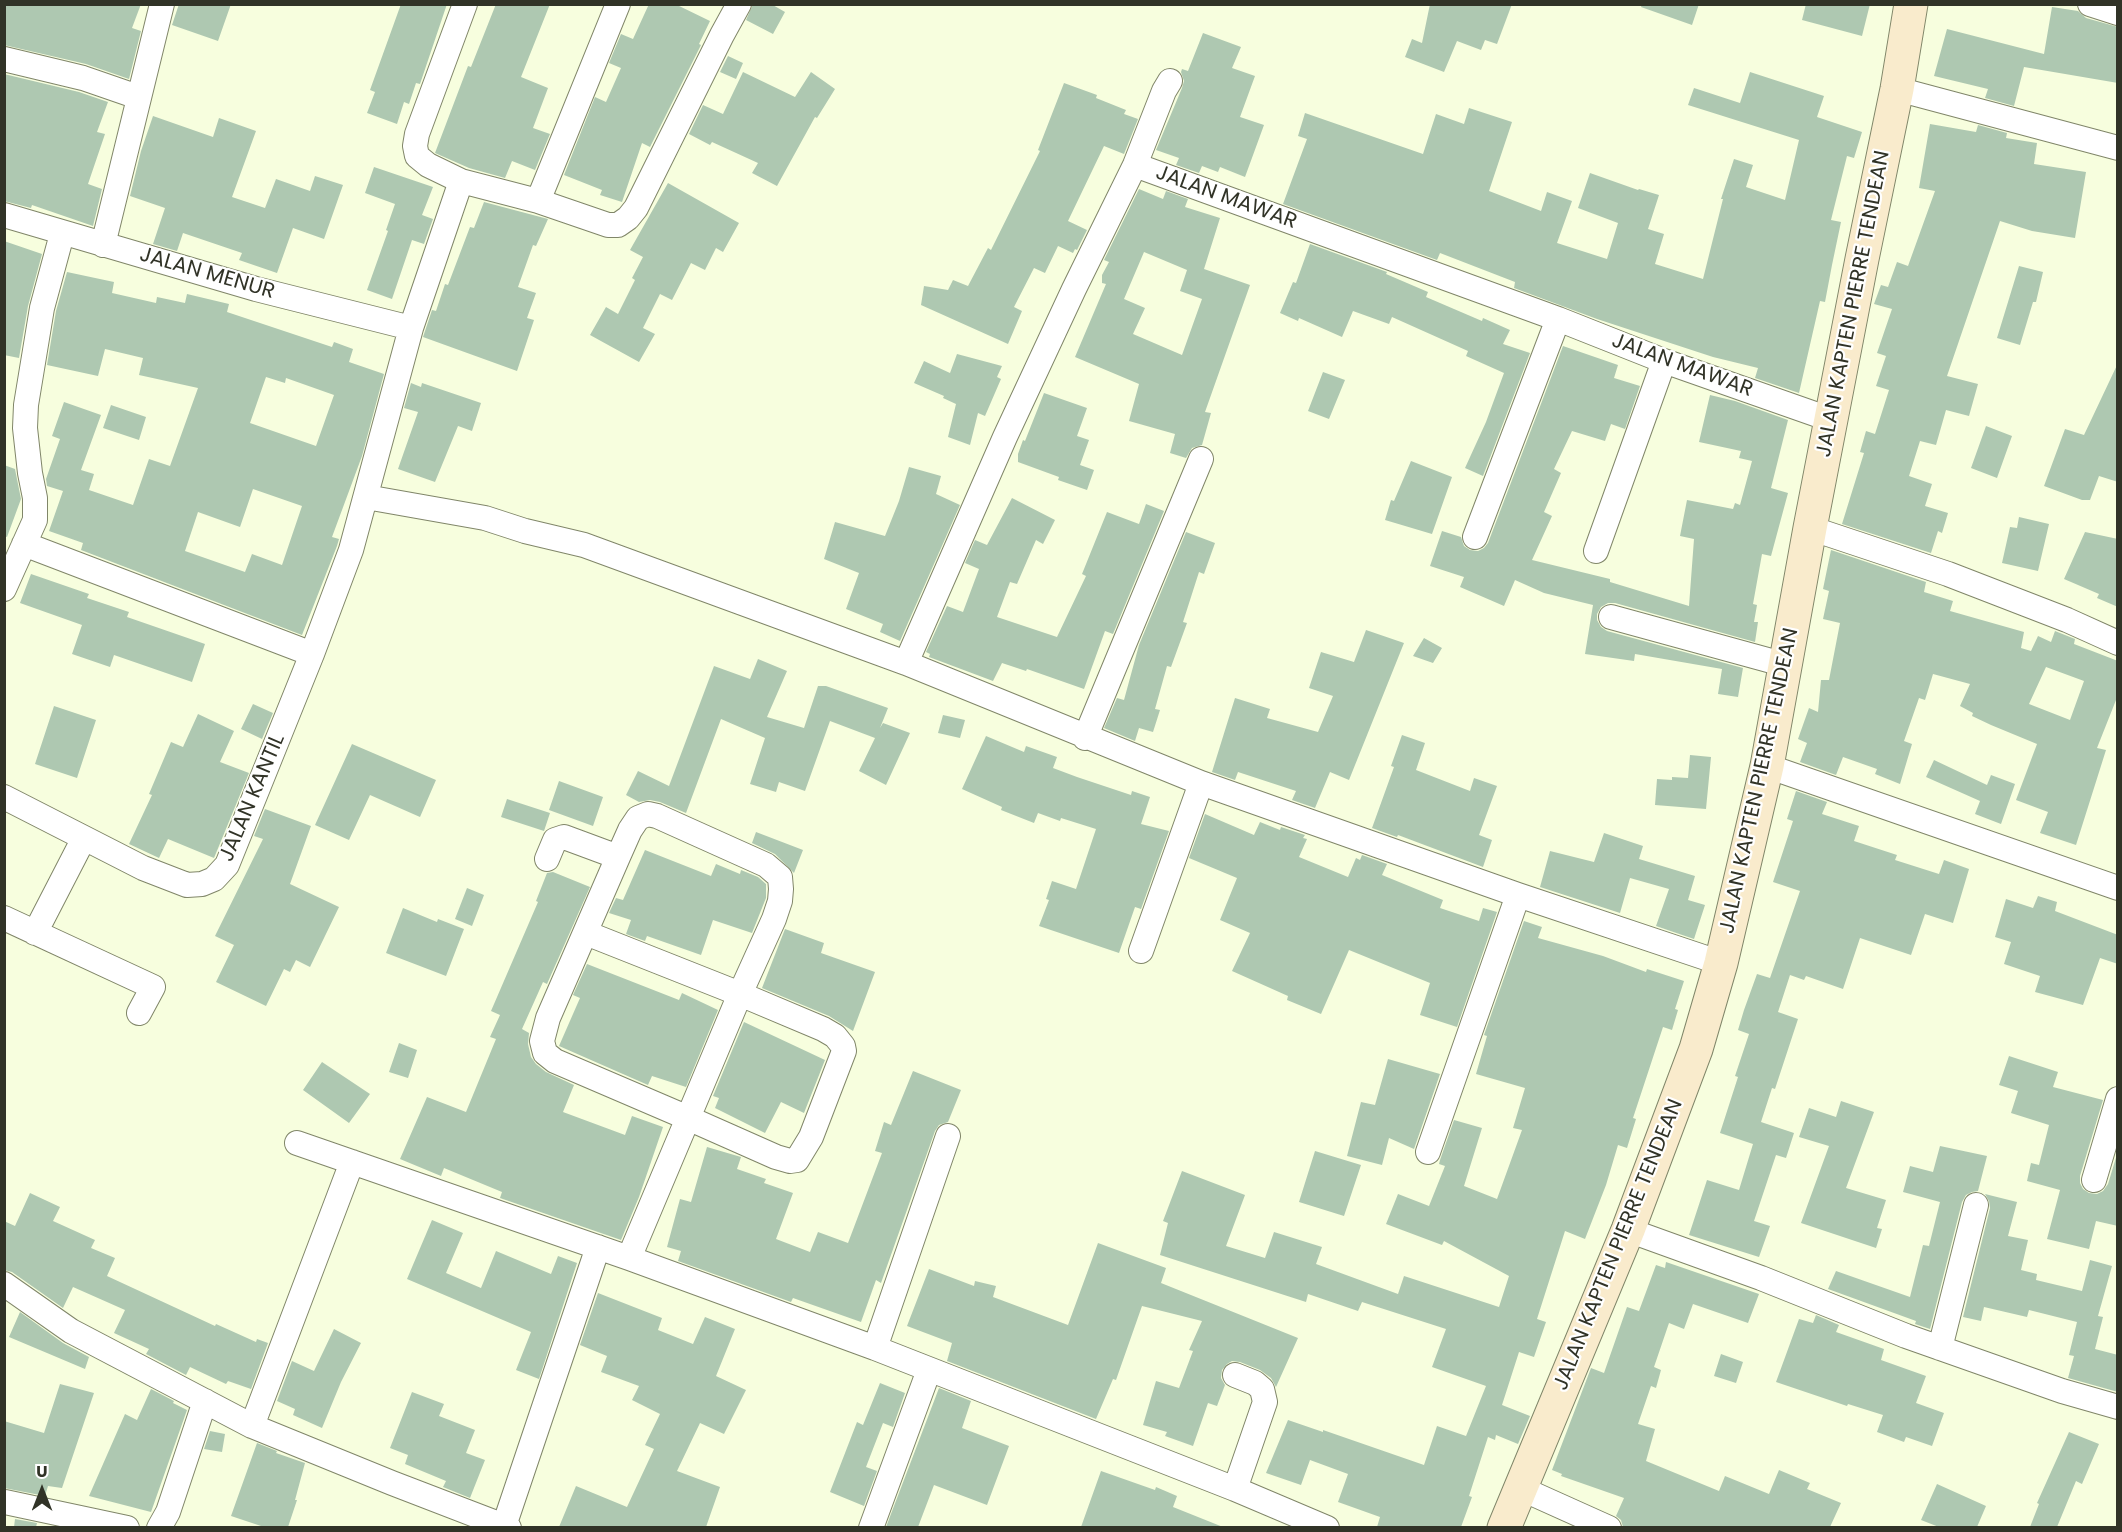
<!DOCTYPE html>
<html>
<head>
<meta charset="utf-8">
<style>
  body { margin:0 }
  #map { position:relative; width:2122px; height:1532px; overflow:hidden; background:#f7fede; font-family:Poppins,sans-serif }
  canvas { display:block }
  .frame { position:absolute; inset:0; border:6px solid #313327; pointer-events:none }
  .north { position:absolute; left:12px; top:1460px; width:60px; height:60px; -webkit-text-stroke:4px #fff; paint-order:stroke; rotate:0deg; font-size:16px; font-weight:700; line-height:24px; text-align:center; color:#313327 }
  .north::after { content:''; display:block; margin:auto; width:21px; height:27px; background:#313327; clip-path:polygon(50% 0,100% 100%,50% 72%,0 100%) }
</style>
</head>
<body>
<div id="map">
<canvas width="2122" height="1532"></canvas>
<div class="frame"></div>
<div class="north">U</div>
</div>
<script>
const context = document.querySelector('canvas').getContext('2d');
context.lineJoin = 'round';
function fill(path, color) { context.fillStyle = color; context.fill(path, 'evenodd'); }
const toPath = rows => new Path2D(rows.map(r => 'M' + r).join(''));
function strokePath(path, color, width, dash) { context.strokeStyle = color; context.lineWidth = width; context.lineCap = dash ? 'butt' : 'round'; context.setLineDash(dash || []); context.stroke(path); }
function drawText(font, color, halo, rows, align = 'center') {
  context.font = font + ' Poppins,sans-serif'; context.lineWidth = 4.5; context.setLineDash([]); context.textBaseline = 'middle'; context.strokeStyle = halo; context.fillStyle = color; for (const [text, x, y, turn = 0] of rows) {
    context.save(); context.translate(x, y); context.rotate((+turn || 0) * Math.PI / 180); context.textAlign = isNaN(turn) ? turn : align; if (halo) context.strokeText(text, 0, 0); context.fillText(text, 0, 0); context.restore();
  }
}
fill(toPath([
  [4,4,141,4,132,28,141,31,129,79,86,64,4,45],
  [179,4,231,4,218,41,172,25],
  [401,4,447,4,420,84,416,83,409,104,404,102,397,124,367,113,375,92,370,90],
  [496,4,550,4,521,77,548,88,533,128,550,134,535,170,512,161,505,178,469,168,435,153,468,66,471,67],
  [649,4,675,4,710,21,699,44,701,45,650,147,642,143,622,202,600,195,602,190,564,175,595,97,606,102,621,68,609,63,621,34,633,39],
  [753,4,771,4,785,12,773,34,746,20],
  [1430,4,1512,4,1497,44,1485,40,1481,50,1457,41,1444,72,1405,57,1412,39,1422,43],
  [1642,4,1699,4,1692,25,1641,7],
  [1806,4,1870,4,1862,36,1802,20],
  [2052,7,2078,11,2086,18,2118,27,2118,83,2024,67,2014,106,1985,98,1988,89,1934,76,1947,29,2044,54],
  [1203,33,1241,47,1232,68,1255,76,1240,117,1264,125,1245,177,1220,167,1218,172,1202,166,1199,173,1176,165,1179,158,1156,150,1182,88,1184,81,1181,72,1182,69,1188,71],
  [728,56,743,63,736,79,720,72],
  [743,72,795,97,811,72,835,89,817,118,815,117,777,186,752,173,758,163,712,142,710,145,689,134,703,105,723,114],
  [1750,72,1824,96,1817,117,1862,132,1854,158,1847,156,1831,220,1841,222,1832,265,1825,302,1820,301,1799,393,1755,378,1758,368,1713,357,1597,319,1514,288,1515,282,1440,253,1437,260,1283,204,1307,139,1298,136,1305,113,1423,154,1436,114,1464,124,1469,108,1512,122,1489,191,1541,211,1547,192,1572,201,1557,243,1607,259,1618,223,1578,208,1590,173,1638,190,1639,189,1659,195,1648,229,1664,234,1655,264,1703,279,1723,199,1721,199,1734,159,1753,165,1746,187,1785,200,1799,140,1688,105,1694,88,1740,103],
  [4,74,79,92,108,102,97,132,105,134,88,184,102,189,93,226,32,205,31,208,4,201],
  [1064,83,1097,95,1096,98,1126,110,1124,114,1138,119,1124,154,1104,146,1068,221,1087,230,1077,250,1075,249,1073,253,1058,246,1045,273,1034,268,1014,307,1022,311,1008,344,921,305,924,286,948,290,953,280,968,286,988,248,991,250,1040,151,1038,150],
  [153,116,213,137,219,118,256,131,232,197,265,208,276,179,310,191,315,176,343,185,324,239,293,228,277,273,239,260,242,253,183,233,177,251,153,244,165,208,130,196,141,151],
  [1930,124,1976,132,1978,125,2007,133,2006,138,2037,143,2034,164,2086,172,2075,238,2032,231,2000,221,1947,376,1978,384,1969,416,1946,410,1936,445,1920,441,1909,476,1932,484,1925,506,1948,513,1942,533,1938,531,1931,553,1842,524,1864,453,1860,452,1866,431,1875,434,1889,390,1876,386,1886,356,1877,353,1892,309,1874,304,1881,285,1888,287,1897,262,1908,266,1935,191,1919,188],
  [374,167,433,187,422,215,433,219,424,244,412,240,392,299,367,290,388,231,386,230,395,204,365,193],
  [668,183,739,223,723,252,716,248,705,270,691,263,672,300,660,294,643,328,655,334,639,362,590,335,606,307,618,314,635,280,632,278,643,257,630,250],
  [1139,189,1163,199,1166,191,1188,199,1185,207,1220,218,1204,269,1250,285,1205,412,1211,413,1202,445,1192,448,1186,458,1170,453,1175,434,1129,421,1139,384,1075,357,1106,284,1102,283,1102,275,1109,262,1104,260],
  [1144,252,1187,270,1180,291,1202,299,1182,355,1133,334,1145,308,1124,299],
  [484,202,548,219,536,246,533,245,518,287,536,293,527,318,534,320,517,371,423,337,432,310,436,311,445,284,448,285,470,227,474,228],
  [4,241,42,254,28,306,19,358,4,355],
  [1310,244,1387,272,1386,274,1428,292,1426,297,1482,321,1483,318,1510,330,1503,344,1530,353,1483,476,1465,468,1486,422,1504,373,1466,356,1468,351,1392,317,1389,324,1353,311,1342,337,1299,318,1298,321,1280,313,1293,282,1296,283],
  [2019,266,2043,272,2036,302,2033,302,2020,345,1997,338],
  [67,272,114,282,112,293,156,303,157,297,185,303,187,294,229,304,227,312,332,347,334,342,353,349,349,362,384,374,362,456,332,537,339,539,337,546,302,635,81,550,83,543,49,531,63,491,47,486,46,479,60,439,52,436,64,402,101,415,81,470,94,474,89,490,133,505,149,459,170,466,198,388,139,375,143,358,105,349,98,376,47,365,56,311],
  [266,377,285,383,286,378,334,395,316,446,250,423],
  [253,489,302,506,282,565,252,554,245,572,185,551,198,512,240,527],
  [1563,346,1618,365,1614,378,1640,386,1625,429,1611,424,1605,441,1572,431,1554,469,1561,473,1544,512,1552,516,1532,560,1610,579,1610,582,1689,606,1694,539,1680,536,1687,500,1733,509,1735,503,1740,505,1752,461,1739,458,1741,451,1699,442,1710,395,1735,401,1788,420,1771,488,1788,493,1771,556,1762,554,1753,604,1757,605,1754,622,1758,622,1755,642,1615,603,1608,603,1601,607,1597,614,1597,620,1601,627,1607,631,1743,668,1738,697,1718,694,1722,669,1635,654,1634,661,1585,654,1593,605,1544,593,1515,580,1504,606,1460,587,1464,577,1430,566,1442,531,1461,537,1464,546,1470,550,1478,551,1484,548,1488,543],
  [957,354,1002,366,997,377,1001,379,985,416,978,413,970,445,948,437,956,404,943,398,944,396,914,383,924,361,950,373],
  [2118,363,2118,482,2099,476,2090,500,2082,500,2044,486,2065,429,2084,435],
  [1323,372,1345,380,1329,419,1308,411],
  [411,383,421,387,422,383,481,403,472,431,458,426,435,482,398,469,418,412,404,408],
  [1044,393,1087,408,1077,436,1089,440,1080,465,1094,470,1087,490,1058,480,1059,477,1018,462,1018,454,1023,440,1025,441],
  [111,405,146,417,139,440,103,428],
  [1986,426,2012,436,1997,478,1971,468],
  [1411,461,1452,477,1432,534,1385,520,1391,500,1394,501],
  [4,465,15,469,21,499,7,537,4,536],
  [909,467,941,476,936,494,960,505,900,641,880,632,883,624,846,609,859,573,824,559,835,522,885,536,899,501],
  [1012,498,1055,520,1043,544,1036,540,1017,584,1010,582,997,617,1057,637,1086,576,1082,574,1107,512,1139,524,1146,504,1164,511,1113,634,1105,631,1084,689,1027,669,1026,671,1002,663,993,681,929,657,930,654,926,652,947,606,963,612,979,569,965,563,975,540,987,545],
  [2019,517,2049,524,2038,571,2002,563,2010,527,2017,528],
  [1186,532,1215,543,1204,574,1199,572,1183,622,1187,623,1171,667,1167,666,1155,709,1160,710,1153,732,1139,728,1135,741,1104,728,1117,698,1124,700,1139,645],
  [2085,532,2118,539,2118,607,2097,598,2099,594,2064,579],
  [1831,550,1926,582,1924,592,1953,601,1950,611,2024,632,2021,648,2031,651,2038,636,2051,642,2055,631,2075,639,2074,644,2118,661,2118,695,2097,748,2106,750,2076,845,2040,833,2048,812,2016,800,2037,744,1991,725,1972,716,1973,713,1960,706,1970,684,1933,674,1925,700,1919,698,1904,741,1912,744,1900,784,1875,774,1877,769,1843,757,1836,775,1800,762,1807,743,1798,739,1809,708,1818,712,1821,680,1829,680,1840,623,1823,619,1829,591,1823,589],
  [2046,667,2084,681,2070,720,2029,704],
  [31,574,89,594,87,598,129,612,127,617,205,644,192,682,114,655,110,667,72,654,82,625,20,603],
  [1366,630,1404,643,1349,780,1330,772,1315,808,1292,800,1296,791,1238,772,1235,780,1212,772,1235,698,1270,709,1267,718,1318,732,1333,696,1309,688,1321,652,1354,662],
  [1424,638,1442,648,1433,663,1413,656],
  [758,659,787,671,767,717,804,728,818,686,826,686,888,708,880,728,883,723,910,733,886,785,859,771,875,738,830,721,805,791,779,782,776,792,750,784,765,738,721,719,686,813,660,802,650,800,639,802,626,795,638,771,669,786,714,666,750,679],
  [253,704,273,713,262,739,241,729],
  [54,706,96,720,77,778,35,764],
  [198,714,234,731,220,762,249,773,214,858,168,839,159,858,129,844,152,795,149,794,171,742,183,747],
  [943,715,965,720,960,738,938,733],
  [1402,735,1425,743,1416,770,1470,791,1474,778,1497,786,1479,835,1492,840,1483,867,1398,835,1397,837,1372,828,1394,767,1391,766],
  [986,736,1024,752,1026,746,1057,757,1053,768,1077,777,1131,795,1132,791,1150,797,1141,824,1169,831,1141,909,1135,907,1119,953,1039,926,1049,900,1046,899,1052,881,1076,889,1096,829,1061,818,1060,821,1038,813,1034,823,1001,810,1002,807,962,789],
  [352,744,436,780,420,817,370,795,349,840,315,825],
  [1690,755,1711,757,1706,809,1655,805,1657,779,1672,780,1672,777,1688,778],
  [1934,760,1987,785,1991,775,2015,784,2001,824,1975,814,1980,801,1926,777],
  [559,781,603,797,593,826,549,810],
  [1796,791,1827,802,1822,814,1859,826,1854,841,1897,855,1895,860,1939,874,1944,860,1969,869,1953,923,1925,914,1911,955,1860,938,1843,989,1806,976,1804,980,1790,975,1778,1012,1798,1019,1775,1089,1772,1088,1761,1122,1794,1133,1786,1158,1776,1155,1754,1221,1770,1226,1759,1257,1689,1235,1707,1180,1739,1190,1753,1144,1720,1133,1738,1077,1735,1076,1749,1034,1738,1030,1744,1010,1757,974,1770,978,1800,891,1773,882,1793,821,1787,819],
  [507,799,550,813,544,831,501,817],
  [265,809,311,826,290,884,339,907,310,967,296,960,290,972,284,969,266,1006,216,982,234,945,215,936,263,839,254,836],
  [1205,814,1254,835,1260,822,1280,830,1281,827,1305,835,1303,838,1307,839,1299,857,1348,877,1356,858,1360,860,1362,855,1387,864,1382,875,1443,900,1440,908,1479,921,1483,908,1497,912,1457,1027,1420,1015,1430,983,1349,950,1321,1014,1287,1000,1288,996,1232,971,1250,933,1220,920,1237,878,1189,858],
  [756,832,803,850,794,873,775,854,752,843],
  [1604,833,1643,846,1639,859,1695,876,1688,900,1705,905,1694,939,1656,926,1669,889,1630,878,1620,913,1540,887,1550,851,1594,862],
  [645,850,711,876,716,864,740,874,741,870,758,877,766,884,766,898,752,933,713,920,701,955,647,936,645,941,626,934,631,920,609,913,616,898,623,900],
  [553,872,590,887,547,984,543,982,522,1029,529,1033,528,1044,531,1057,536,1064,546,1072,574,1085,563,1112,625,1135,632,1116,663,1127,639,1197,621,1240,500,1198,502,1192,444,1168,441,1176,400,1159,427,1097,466,1112,496,1039,490,1037,500,1015,491,1011,538,902,536,901,547,873],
  [467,888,484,895,472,926,455,919],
  [2038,896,2057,902,2055,911,2118,935,2118,964,2100,958,2083,1005,2035,992,2040,976,2004,964,2011,942,1995,937,2006,899,2033,908],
  [403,908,437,922,438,919,464,929,446,976,386,953],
  [1524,921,1542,927,1538,938,1603,956,1646,972,1647,969,1684,981,1675,1009,1678,1010,1672,1030,1663,1027,1633,1118,1636,1119,1627,1148,1618,1145,1606,1185,1585,1239,1565,1231,1537,1319,1546,1322,1534,1357,1519,1352,1502,1405,1530,1416,1518,1444,1496,1435,1495,1440,1488,1437,1469,1496,1472,1497,1461,1527,1377,1527,1380,1517,1338,1502,1348,1474,1310,1460,1301,1485,1266,1473,1288,1420,1323,1432,1323,1430,1424,1465,1437,1426,1466,1436,1486,1386,1432,1367,1446,1329,1362,1302,1358,1311,1308,1294,1306,1302,1160,1255,1168,1223,1163,1221,1182,1171,1245,1195,1226,1246,1265,1258,1274,1232,1322,1247,1316,1264,1398,1294,1404,1276,1499,1307,1509,1276,1444,1241,1442,1245,1386,1224,1398,1194,1429,1206,1445,1166,1439,1164,1440,1160,1454,1120,1482,1128,1464,1186,1497,1199,1522,1130,1513,1128,1525,1088,1476,1074,1487,1036,1484,1035],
  [785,929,824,943,821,953,875,972,853,1031,829,1016,762,988],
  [587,964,679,1000,682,993,718,1010,686,1087,652,1076,648,1085,559,1046,580,998,573,995],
  [744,1022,825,1060,804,1113,781,1102,765,1133,715,1108,719,1098,713,1096],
  [399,1043,417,1050,408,1078,389,1072],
  [2009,1056,2058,1072,2053,1087,2103,1100,2080,1176,2080,1183,2083,1189,2089,1193,2097,1194,2103,1191,2108,1184,2118,1151,2118,1226,2096,1221,2089,1249,2047,1239,2060,1190,2027,1181,2031,1163,2039,1165,2049,1125,2011,1113,2018,1091,1999,1085],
  [1388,1059,1440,1074,1414,1149,1389,1138,1382,1165,1347,1156,1361,1102,1375,1105],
  [322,1062,370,1094,349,1123,303,1090],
  [913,1071,961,1090,948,1122,939,1125,935,1131,881,1283,876,1280,861,1322,793,1298,791,1302,678,1261,681,1251,667,1247,680,1199,691,1202,707,1147,741,1157,737,1169,766,1179,764,1183,793,1193,776,1239,810,1252,818,1232,848,1243,882,1153,875,1151,884,1122,891,1125],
  [1841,1101,1874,1112,1846,1188,1886,1200,1877,1228,1882,1229,1876,1248,1801,1223,1829,1146,1799,1137,1809,1108,1836,1117],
  [1940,1146,1987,1156,1978,1191,1972,1192,1966,1195,1962,1202,1930,1329,1915,1324,1916,1321,1828,1289,1836,1271,1910,1297,1923,1245,1929,1246,1940,1202,1903,1192,1910,1166,1933,1172],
  [1315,1151,1361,1165,1344,1216,1299,1202],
  [30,1193,60,1207,53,1221,95,1240,91,1248,115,1258,107,1276,215,1326,216,1324,256,1342,257,1339,268,1343,251,1389,228,1381,226,1384,190,1367,186,1375,146,1354,149,1349,114,1333,125,1310,73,1287,63,1308,12,1272,4,1270,4,1221,15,1226],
  [1985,1194,2017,1202,2008,1236,2028,1240,2021,1270,2037,1274,2036,1280,2082,1291,2090,1260,2112,1266,2098,1316,2103,1317,2095,1349,2118,1355,2118,1392,2068,1378,2074,1356,2069,1355,2077,1322,2029,1310,2027,1317,1984,1307,1981,1321,1963,1317,1990,1208,1989,1201],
  [432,1220,463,1233,446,1273,481,1288,496,1251,551,1274,558,1256,577,1263,539,1379,516,1370,531,1332,407,1279],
  [1098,1243,1166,1268,1161,1283,1298,1338,1276,1387,1271,1378,1260,1370,1240,1362,1232,1361,1227,1364,1222,1370,1221,1378,1225,1385,1217,1406,1208,1403,1193,1446,1165,1436,1167,1432,1143,1425,1156,1381,1179,1388,1193,1351,1189,1350,1202,1321,1142,1306,1116,1380,1113,1379,1096,1419,947,1361,952,1343,907,1326,929,1269,974,1286,975,1281,996,1286,993,1297,1068,1325],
  [1666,1262,1759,1294,1748,1323,1693,1304,1684,1329,1669,1323,1654,1367,1661,1370,1656,1388,1651,1386,1638,1424,1655,1429,1646,1461,1719,1491,1725,1476,1769,1494,1779,1470,1810,1483,1807,1489,1841,1503,1830,1527,1623,1527,1621,1520,1616,1516,1624,1498,1561,1476,1562,1474,1552,1470,1591,1368,1604,1373,1627,1307,1639,1311,1656,1265,1665,1268],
  [598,1293,662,1318,658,1330,693,1344,705,1317,735,1329,716,1376,746,1390,724,1434,700,1423,677,1471,720,1487,706,1527,559,1527,576,1486,627,1507,654,1449,645,1445,660,1414,632,1400,639,1386,601,1372,607,1356,580,1345],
  [20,1312,63,1343,89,1357,85,1369,9,1337],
  [1816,1315,1839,1325,1836,1332,1884,1349,1881,1360,1926,1376,1916,1403,1944,1413,1932,1446,1906,1437,1904,1442,1877,1432,1883,1415,1848,1404,1847,1406,1776,1382,1799,1319,1813,1323],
  [334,1329,361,1343,341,1382,322,1428,293,1415,295,1409,277,1401,292,1361,314,1371],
  [1721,1354,1743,1362,1736,1383,1714,1376],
  [880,1383,905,1393,893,1427,883,1423,866,1467,877,1471,864,1506,830,1492,857,1422,863,1425],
  [60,1384,94,1393,62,1488,48,1486,45,1496,4,1488,4,1421,44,1433],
  [939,1388,971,1401,962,1428,1009,1446,987,1505,934,1485,918,1527,886,1527],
  [151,1389,174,1401,173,1403,187,1410,151,1512,89,1496,125,1414,137,1420],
  [412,1392,444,1404,439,1416,475,1430,466,1453,485,1460,470,1498,443,1487,446,1481,405,1464,408,1455,390,1448],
  [210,1431,225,1434,222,1452,204,1449],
  [2069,1432,2099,1444,2082,1484,2076,1481,2057,1527,2030,1527,2039,1504,2037,1503],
  [257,1443,277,1451,276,1453,305,1463,295,1500,297,1500,288,1527,264,1527,231,1516],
  [1101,1471,1155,1490,1156,1487,1177,1496,1173,1507,1223,1527,1081,1527],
  [1937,1484,1986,1506,1977,1527,1939,1527,1921,1520],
  [15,1519,37,1523,36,1527,14,1527]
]), '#aec8b1');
const minor = toPath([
  [2090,4,2118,13],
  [4,59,83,78,138,97],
  [1897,89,2118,148],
  [1135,165,1558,319,1664,361,1832,420],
  [461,181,538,201,608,225,618,225,628,218,636,208,722,35,739,4],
  [538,201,618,4],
  [4,215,256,289,411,328],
  [103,245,162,4],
  [366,497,485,518,525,531,584,545,906,663,1201,783,1518,895,1721,963],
  [1810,528,1948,574,2067,620,2118,643],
  [1475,537,1558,319],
  [24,544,312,654],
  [1596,551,1664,361],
  [4,589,35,520,35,498,30,473,25,428,26,405,42,308,62,234],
  [1611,617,1786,665],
  [906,663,1005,437,1074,289,1135,165,1164,91,1170,81],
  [1085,738,1201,459],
  [1767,766,2118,888],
  [4,797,143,868,187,885,202,884,214,879,227,865,312,654,351,550,411,328,461,181,428,165,417,156,415,146,417,134,465,4],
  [547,859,555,840,564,837,618,857],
  [4,918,153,987,139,1013],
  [35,933,84,838],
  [586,933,740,994,823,1029,835,1036,843,1046,844,1051,811,1137,797,1160,790,1161,776,1157,688,1118,555,1061,545,1053,542,1041,548,1018,618,857,630,830,638,818,648,814,657,816,766,865,780,877,781,889,780,901,774,919,740,994,688,1118,629,1258],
  [1141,951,1201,783],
  [297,1143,629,1258,875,1348,1235,1489,1327,1528],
  [1428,1152,1518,895],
  [2094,1180,2118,1099],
  [1628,1230,1761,1278,1906,1336,2062,1391,2118,1407],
  [4,1284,71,1331,252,1426,392,1483,509,1528],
  [875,1348,948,1136],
  [1940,1348,1976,1205],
  [1235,1375,1255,1383,1262,1389,1265,1402,1235,1489],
  [252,1426,352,1162],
  [1520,1488,1609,1528],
  [5,1502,127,1528],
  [504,1526,598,1247],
  [159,1528,168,1512,205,1401],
  [871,1528,929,1370]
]);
const secondary = toPath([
  [1504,1528,1628,1230,1696,1049,1721,963,1767,766,1810,528,1862,259,1897,89,1911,4]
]);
strokePath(minor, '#808669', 26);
strokePath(secondary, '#808669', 35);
strokePath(minor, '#fff', 24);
strokePath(secondary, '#f9ebcc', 33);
drawText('21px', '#313327', '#fff', [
  ["JALAN MAWAR",1226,198,20],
  ["JALAN MENUR",207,274,16],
  ["JALAN KAPTEN PIERRE TENDEAN",1854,304,-79],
  ["JALAN MAWAR",1682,366,20],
  ["JALAN KAPTEN PIERRE TENDEAN",1760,781,-78],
  ["JALAN KANTIL",253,798,-67],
  ["JALAN KAPTEN PIERRE TENDEAN",1619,1245,-68]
]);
</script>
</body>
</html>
